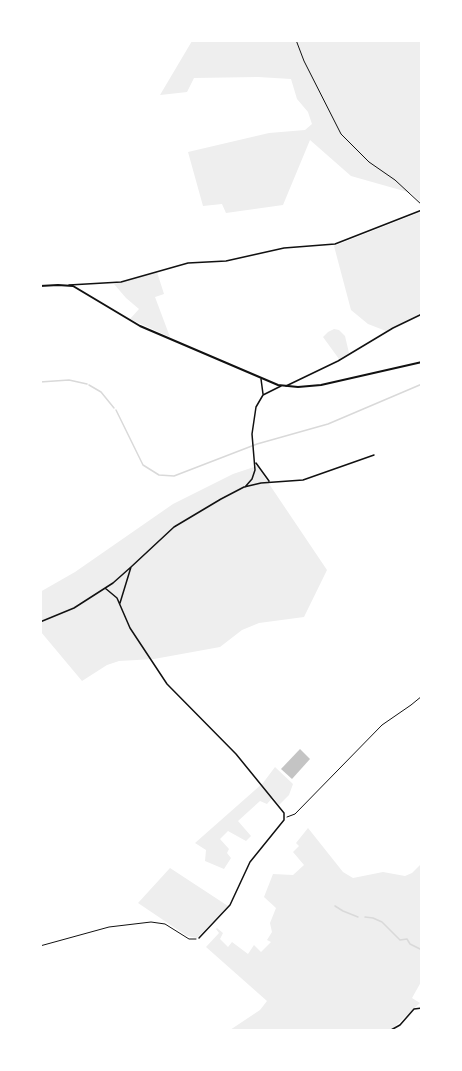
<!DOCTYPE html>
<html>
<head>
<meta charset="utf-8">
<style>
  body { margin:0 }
  #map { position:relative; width:462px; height:1071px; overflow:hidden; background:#fff; font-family:Karla,sans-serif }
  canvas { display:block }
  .frame { position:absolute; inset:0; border:42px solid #fff; pointer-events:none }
</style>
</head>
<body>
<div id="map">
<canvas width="462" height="1071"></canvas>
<div class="frame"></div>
</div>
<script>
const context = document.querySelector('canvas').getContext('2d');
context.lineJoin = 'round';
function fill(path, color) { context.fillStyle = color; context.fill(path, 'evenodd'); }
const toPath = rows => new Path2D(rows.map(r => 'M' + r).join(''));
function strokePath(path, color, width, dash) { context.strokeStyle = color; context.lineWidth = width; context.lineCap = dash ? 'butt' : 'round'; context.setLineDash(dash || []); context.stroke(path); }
fill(toPath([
  [192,41,421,41,421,203,411,193,351,176,310,140,283,205,226,213,222,204,203,206,188,152,269,133,305,130,312,124,308,112,297,99,291,79,258,77,194,78,187,92,160,95],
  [421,212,421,313,386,331,368,324,351,310,334,246],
  [157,272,164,294,155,297,170,337,130,319,139,309,126,298,114,284],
  [334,329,339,330,345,336,349,353,339,359,323,337,328,332],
  [257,466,327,570,304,617,259,623,242,630,220,647,154,659,119,661,107,665,82,681,41,632,40,592,75,572,173,504,233,474],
  [275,767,293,784,289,795,279,805,273,797,267,804,260,801,238,821,251,836,246,841,228,831,220,839,229,849,227,853,231,858,224,869,205,861,206,850,195,843,263,783],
  [308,828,343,872,353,878,383,872,405,876,412,873,421,864,421,982,412,998,420,1003,392,1029,230,1030,260,1010,267,1001,206,947,219,933,216,929,217,928,223,933,220,939,228,947,232,942,248,954,254,945,261,952,271,942,267,940,272,932,270,923,276,908,264,897,273,874,293,875,304,865,293,852,299,846,296,843],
  [170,868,228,906,197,938,187,936,138,903]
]), '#eee');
strokePath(toPath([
  [40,382,69,380,87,384],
  [89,385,101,392,114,408],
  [116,410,143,465,159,475,174,476,257,444,328,424,422,384],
  [335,906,343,911,358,917],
  [365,917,373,918,382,922,400,940,407,939,410,944,422,950]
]), '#d9d9d9', 1.5);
fill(toPath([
  [300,749,310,759,292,779,281,769]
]), '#c4c4c4');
strokePath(toPath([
  [296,40,304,61,341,134,369,162,395,180,422,205],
  [287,817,295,814,382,725,411,705,422,696],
  [40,946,109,927,151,922,165,924,189,939,196,939]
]), '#111', 1);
strokePath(toPath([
  [419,1030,422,1027]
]), '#111', 1);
strokePath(toPath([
  [69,285,121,282,188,263,226,261,284,248,335,244,422,210],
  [261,379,263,394],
  [286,386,338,361,393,328,422,314],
  [256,463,269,481],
  [245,487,252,479,255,470,252,434,256,407,263,395,281,386],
  [105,588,117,598,130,628,167,684,236,754,284,813,284,820,250,862,230,905,199,938],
  [120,603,131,567,174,527,221,499,244,487,261,483,303,480,374,455],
  [40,622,74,608,113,583,131,567],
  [391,1030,400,1025,414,1009,422,1008]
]), '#111', 1.5);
strokePath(toPath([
  [40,286,58,285,73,286,140,326,278,385,298,387,321,385,422,362]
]), '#111', 2);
</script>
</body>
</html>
